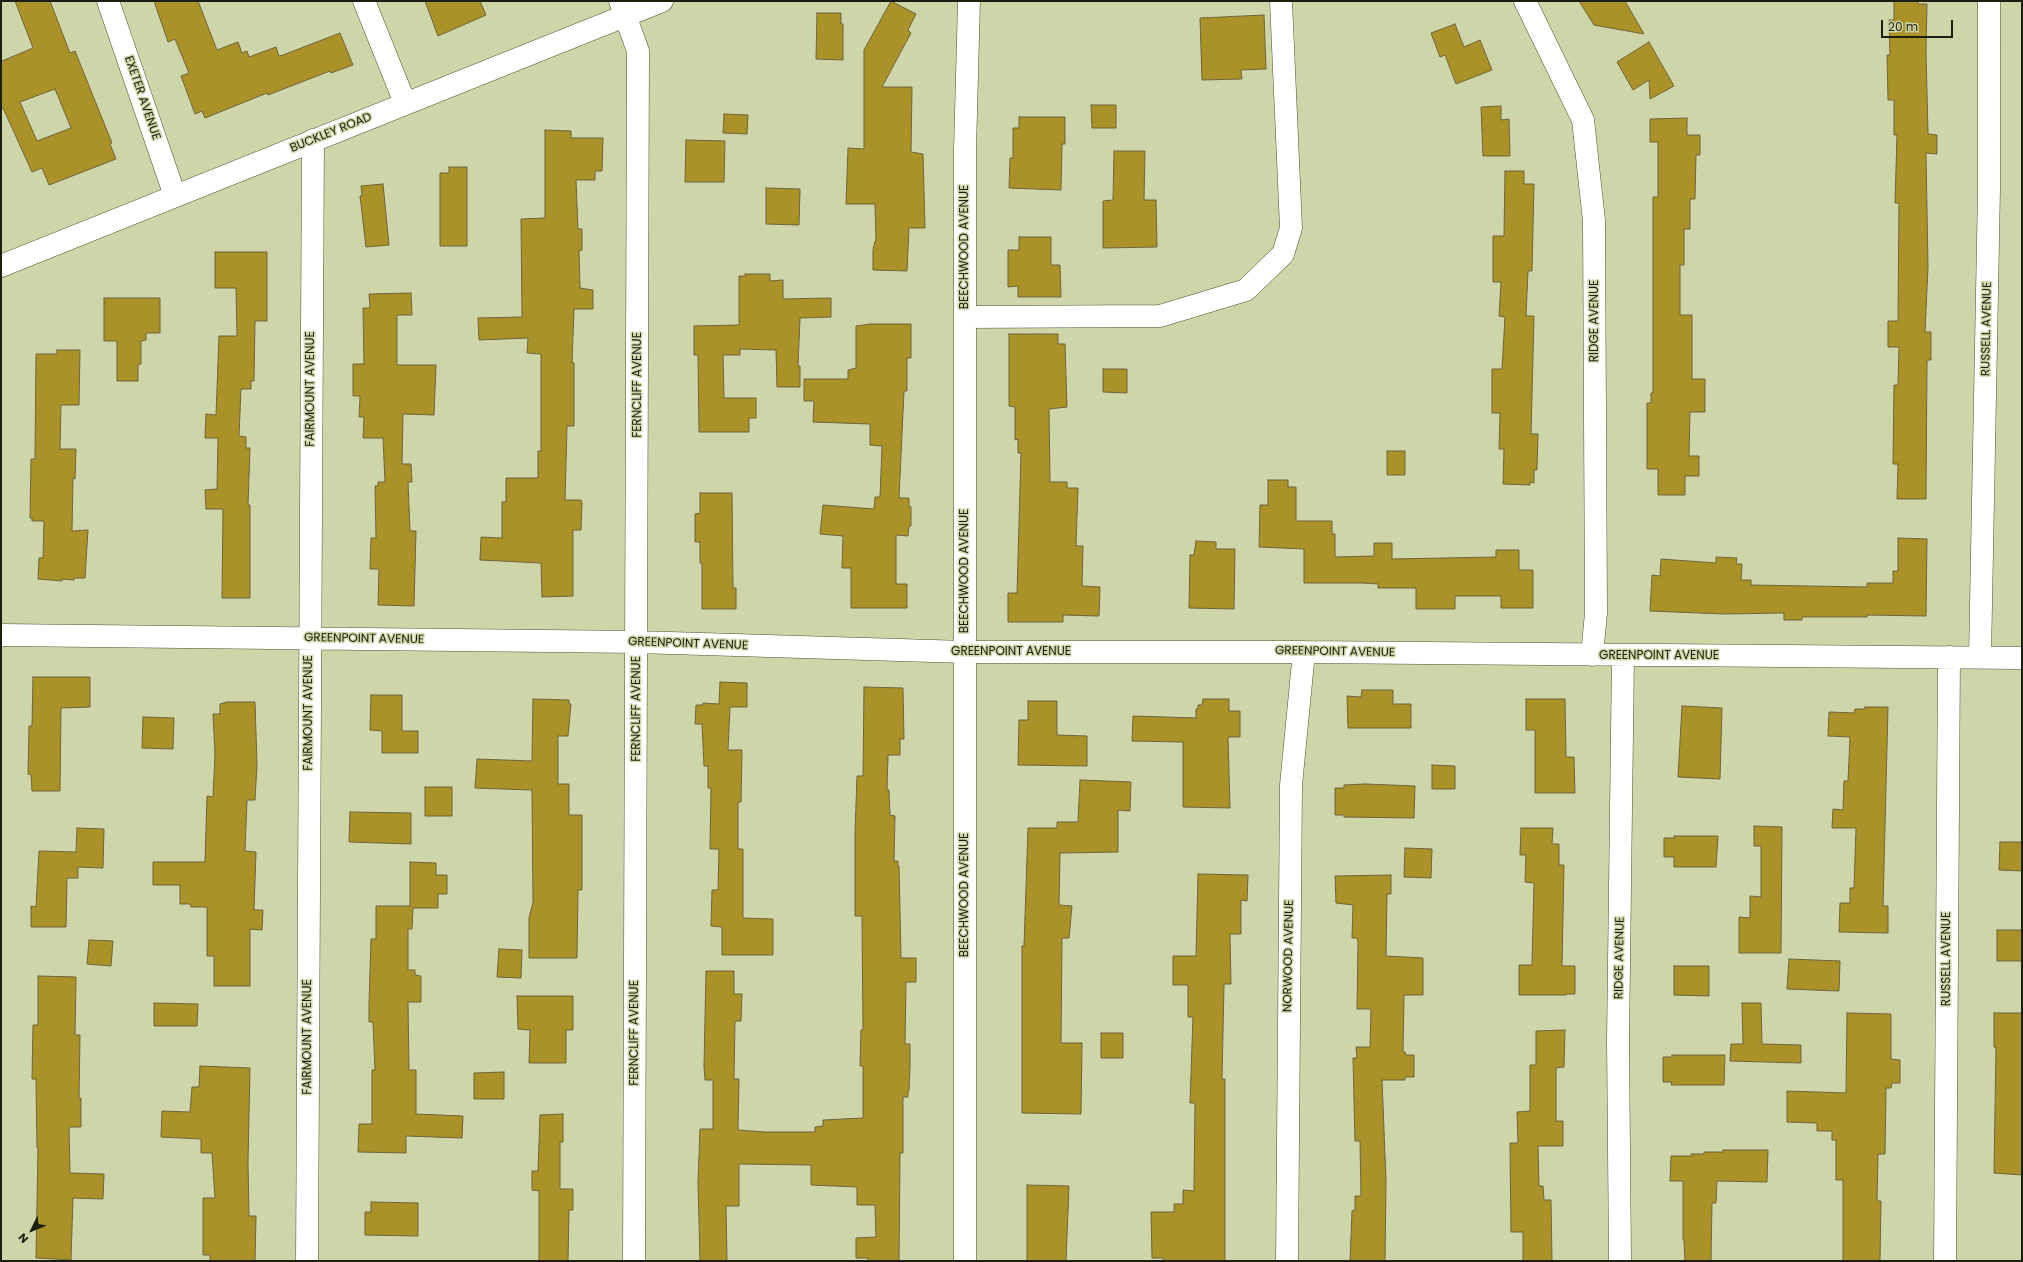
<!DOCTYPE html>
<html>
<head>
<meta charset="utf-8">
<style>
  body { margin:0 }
  #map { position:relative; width:2023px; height:1262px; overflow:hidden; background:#ced5a8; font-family:Poppins,sans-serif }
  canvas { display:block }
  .frame { position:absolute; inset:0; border:2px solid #1d1f0e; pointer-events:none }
  .north { position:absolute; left:12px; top:1210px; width:40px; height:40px; -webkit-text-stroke:3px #ced5a8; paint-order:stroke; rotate:227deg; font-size:11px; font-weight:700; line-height:16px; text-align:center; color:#1d1f0e }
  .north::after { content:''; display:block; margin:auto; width:14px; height:18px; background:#1d1f0e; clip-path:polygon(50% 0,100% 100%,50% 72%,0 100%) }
  .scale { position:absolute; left:1881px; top:20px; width:72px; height:18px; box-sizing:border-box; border:2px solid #1d1f0e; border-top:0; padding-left:5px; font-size:12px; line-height:14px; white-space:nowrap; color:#1d1f0e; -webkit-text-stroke:3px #ced5a8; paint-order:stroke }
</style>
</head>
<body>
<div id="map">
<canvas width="2023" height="1262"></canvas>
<div class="frame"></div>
<div class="north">N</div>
<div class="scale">20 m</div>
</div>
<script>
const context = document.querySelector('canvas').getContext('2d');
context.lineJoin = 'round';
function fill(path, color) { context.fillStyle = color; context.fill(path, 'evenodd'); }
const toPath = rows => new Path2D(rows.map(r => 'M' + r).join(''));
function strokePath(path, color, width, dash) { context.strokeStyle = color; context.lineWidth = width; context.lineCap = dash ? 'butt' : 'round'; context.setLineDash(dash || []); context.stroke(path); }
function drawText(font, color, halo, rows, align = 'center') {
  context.font = font + ' Poppins,sans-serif'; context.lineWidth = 3; context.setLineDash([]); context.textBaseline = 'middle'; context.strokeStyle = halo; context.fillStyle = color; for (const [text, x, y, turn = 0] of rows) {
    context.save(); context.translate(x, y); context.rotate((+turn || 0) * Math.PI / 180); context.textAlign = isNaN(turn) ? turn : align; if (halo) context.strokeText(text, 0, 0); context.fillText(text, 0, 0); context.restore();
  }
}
const building = toPath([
  [15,1,50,1,70,53,75,51,112,143,110,144,116,159,49,185,42,168,32,172,3,108,1,109,1,58,2,61,33,48,15,1],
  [55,89,71,128,37,141,20,102,55,89],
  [154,1,198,1,217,50,238,42,242,53,247,51,249,57,276,47,279,56,283,55,340,33,353,65,331,73,330,71,268,95,267,93,205,118,202,111,195,114,181,76,189,73,175,39,168,42,154,1],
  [425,1,480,1,486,15,438,36,425,1],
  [891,1,916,14,908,30,911,33,882,87,912,87,911,152,923,154,925,228,909,228,907,271,873,270,873,250,875,241,876,241,875,204,846,204,848,148,864,149,864,50,891,1],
  [1579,1,1625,1,1644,34,1594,25,1579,1],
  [1894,1,1918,1,1918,4,1927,4,1926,52,1928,134,1937,135,1937,154,1926,153,1928,267,1925,332,1931,332,1931,360,1927,360,1926,499,1897,499,1898,464,1893,464,1894,385,1898,385,1899,347,1888,347,1888,321,1898,321,1899,203,1895,203,1897,135,1894,135,1894,100,1888,100,1887,55,1890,55,1889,20,1894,20,1894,1],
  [817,13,841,13,841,24,843,24,843,60,816,59,817,13],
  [1264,15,1266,69,1241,70,1242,79,1202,80,1200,18,1264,15],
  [1455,24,1464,47,1480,40,1492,70,1456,84,1445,55,1440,57,1431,33,1455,24],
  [1649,42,1674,86,1650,99,1649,80,1633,90,1617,62,1649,42],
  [1091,105,1116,105,1116,128,1092,128,1091,105],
  [1501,106,1501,120,1509,119,1510,156,1483,156,1481,107,1501,106],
  [724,114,748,115,747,134,723,133,724,114],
  [1019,117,1065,117,1065,144,1062,144,1061,190,1009,188,1010,158,1013,158,1013,128,1019,128,1019,117],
  [1687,118,1687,135,1700,135,1700,155,1696,155,1695,199,1690,199,1690,229,1684,229,1684,265,1680,265,1680,315,1692,315,1692,379,1705,379,1705,412,1690,412,1689,456,1699,456,1699,476,1685,476,1685,495,1658,495,1658,469,1647,469,1647,403,1651,403,1651,393,1653,393,1653,197,1658,197,1658,142,1650,142,1650,119,1687,118],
  [545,130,571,131,571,138,603,138,602,171,595,171,595,180,576,180,578,229,582,229,582,250,579,251,580,288,593,290,593,309,574,309,572,363,574,363,574,426,567,426,565,500,581,500,582,502,581,530,573,530,573,596,542,597,541,563,480,560,481,537,502,538,502,502,506,502,506,478,538,478,538,451,541,451,541,354,527,353,528,338,479,340,478,318,522,317,521,219,545,218,545,130],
  [686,140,725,141,724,182,685,182,686,140],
  [1114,151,1145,151,1144,200,1156,200,1157,247,1103,248,1103,201,1113,200,1114,151],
  [449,167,467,167,467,246,440,246,440,173,449,173,449,167],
  [1505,171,1524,171,1524,184,1534,184,1532,271,1528,271,1526,316,1534,316,1531,434,1538,434,1537,470,1534,470,1534,483,1530,482,1530,485,1503,484,1504,449,1499,449,1500,413,1492,413,1492,369,1502,369,1505,317,1499,316,1501,282,1493,282,1493,236,1504,236,1505,171],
  [383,184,389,245,366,247,360,196,362,196,361,186,383,184],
  [766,188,800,189,799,225,766,224,766,188],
  [1019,237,1051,237,1051,265,1060,265,1061,297,1018,297,1018,286,1008,287,1008,250,1019,250,1019,237],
  [215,252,267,252,267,321,255,321,254,381,251,381,251,389,241,389,239,436,246,437,246,448,250,448,248,505,250,505,250,598,222,598,223,509,206,509,205,490,217,489,218,438,205,438,206,414,216,415,219,336,237,336,236,288,215,288,215,252],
  [745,274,770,274,770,281,783,280,783,299,831,298,831,317,800,318,798,366,800,366,800,387,777,387,776,350,740,349,740,355,723,355,724,398,756,398,756,418,749,418,749,432,699,432,698,355,694,355,694,326,739,325,739,276,746,276,745,274],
  [411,293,412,315,397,315,397,365,436,365,434,415,403,414,402,464,411,464,412,482,408,482,410,531,416,531,414,606,378,605,379,569,370,569,371,538,376,538,375,486,378,486,378,482,385,482,383,438,363,438,364,417,359,417,360,396,353,396,353,364,364,364,363,308,370,308,369,294,411,293],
  [104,298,160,298,160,333,146,333,146,340,141,341,141,364,138,364,138,381,117,381,117,341,104,341,104,298],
  [871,324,911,324,911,358,907,358,907,391,904,391,899,498,909,498,909,506,911,507,911,526,909,526,908,536,896,535,896,584,907,584,907,608,851,608,851,568,842,568,843,536,820,534,823,505,874,509,875,497,880,497,882,446,870,445,870,424,813,422,814,401,804,401,804,379,848,379,848,370,856,368,856,326,871,324],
  [1009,334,1058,334,1058,344,1065,344,1067,407,1049,409,1050,482,1067,482,1067,488,1078,488,1076,546,1083,546,1082,586,1100,587,1099,616,1063,615,1063,622,1008,622,1008,593,1017,593,1021,453,1018,453,1018,439,1015,440,1015,407,1009,406,1009,334],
  [57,350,80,350,79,405,61,405,60,449,76,449,75,479,73,478,72,531,88,530,85,578,74,578,74,580,62,579,62,581,38,579,39,558,43,558,44,521,32,521,32,518,30,518,31,459,35,459,36,354,57,354,57,350],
  [1103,369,1127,369,1127,393,1103,392,1103,369],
  [1387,451,1405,451,1405,475,1387,475,1387,451],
  [1268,480,1288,480,1288,487,1296,487,1296,521,1332,521,1332,534,1335,534,1335,557,1374,556,1374,543,1392,543,1392,559,1496,557,1496,550,1519,550,1519,570,1533,570,1533,608,1501,608,1501,596,1455,596,1455,609,1416,609,1416,588,1378,588,1378,584,1363,583,1304,583,1304,549,1259,547,1260,505,1268,505,1268,480],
  [700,493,732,493,733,588,736,588,736,609,702,609,702,563,700,563,700,542,695,542,695,514,700,513,700,493],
  [1898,538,1927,539,1926,616,1867,615,1867,617,1802,617,1802,620,1784,620,1784,613,1724,614,1650,611,1652,575,1660,576,1661,559,1716,563,1716,557,1737,558,1736,564,1742,564,1741,580,1751,580,1751,585,1867,587,1867,583,1893,583,1893,571,1898,571,1898,538],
  [1196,541,1216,542,1216,549,1235,549,1234,609,1189,608,1190,555,1194,555,1196,541],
  [33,677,90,677,90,707,61,708,60,791,32,791,31,775,28,774,29,726,32,726,33,677],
  [720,682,747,683,747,707,730,707,728,750,742,750,741,802,738,802,738,849,743,849,743,918,773,919,773,955,722,955,722,927,711,926,712,890,718,890,719,849,710,849,711,788,708,788,708,766,704,766,702,724,695,724,696,705,703,705,703,703,719,704,720,682],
  [864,687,903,688,904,739,900,739,900,755,888,755,887,790,889,790,890,815,895,816,894,861,898,861,898,866,899,866,901,958,916,958,916,982,906,982,905,1044,910,1044,910,1067,909,1091,908,1091,908,1097,903,1097,903,1153,900,1153,899,1261,868,1261,868,1258,856,1258,856,1238,876,1237,875,1205,857,1205,857,1187,811,1185,811,1165,739,1164,739,1206,726,1206,727,1261,700,1261,698,1182,700,1129,713,1129,713,1080,705,1080,704,1066,706,971,734,971,734,994,742,994,741,1021,735,1021,734,1079,739,1079,738,1130,765,1132,815,1132,815,1127,823,1126,823,1120,863,1118,863,1066,860,1066,861,1030,863,1030,862,916,855,916,855,833,857,776,863,776,864,687],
  [1362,690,1393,690,1393,704,1411,704,1411,728,1348,728,1347,696,1361,697,1362,690],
  [371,695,402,695,402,731,418,731,418,753,382,753,382,731,370,730,371,695],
  [533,699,569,700,569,704,571,704,568,736,558,736,558,784,569,784,569,815,582,815,582,890,578,890,577,958,529,958,529,918,533,902,532,790,475,788,477,759,532,761,533,699],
  [1203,699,1229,699,1229,711,1240,711,1240,737,1228,737,1230,808,1183,807,1183,742,1132,741,1133,716,1196,718,1196,709,1198,709,1198,705,1202,705,1203,699],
  [1526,699,1565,699,1566,757,1574,757,1575,793,1535,793,1535,730,1526,730,1526,699],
  [1028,701,1057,701,1057,735,1087,736,1087,766,1018,765,1019,720,1028,720,1028,701],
  [227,702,255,702,257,765,255,800,247,800,245,851,256,852,254,910,263,910,262,930,250,929,250,986,214,986,214,956,207,956,207,907,191,907,190,904,180,904,180,885,153,885,153,862,205,862,207,796,213,797,215,754,213,714,220,714,220,704,227,702],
  [1682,706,1722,708,1720,779,1678,777,1682,706],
  [1865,707,1888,707,1883,906,1888,906,1888,933,1839,932,1840,903,1850,903,1850,888,1854,888,1856,828,1832,828,1833,809,1843,810,1844,781,1848,781,1850,737,1828,736,1829,712,1854,713,1855,709,1865,709,1865,707],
  [143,717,174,718,173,749,142,748,143,717],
  [1432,765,1455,766,1455,789,1432,789,1432,765],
  [1080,780,1131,782,1130,811,1118,810,1118,852,1060,853,1059,905,1072,906,1069,938,1062,938,1061,1043,1082,1043,1081,1114,1022,1113,1022,946,1024,946,1028,828,1057,828,1057,822,1078,822,1080,780],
  [1365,784,1415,786,1414,818,1344,817,1344,815,1335,815,1335,788,1344,788,1344,785,1365,784],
  [425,787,452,787,452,816,425,816,425,787],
  [350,812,411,813,411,844,349,842,350,812],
  [1754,826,1782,827,1781,953,1739,953,1739,917,1750,918,1750,896,1761,897,1761,846,1754,846,1754,826],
  [77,828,104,829,103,868,78,867,78,878,67,878,66,927,31,927,31,906,36,907,39,851,76,852,77,828],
  [1521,828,1553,828,1552,844,1559,844,1559,865,1564,865,1562,966,1575,966,1575,994,1566,994,1566,995,1519,995,1519,965,1532,965,1534,883,1525,882,1526,855,1520,855,1521,828],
  [1674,836,1718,836,1716,867,1674,867,1674,857,1664,857,1664,838,1675,838,1674,836],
  [2000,842,2022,842,2022,871,1999,870,2000,842],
  [1405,848,1432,849,1431,878,1404,877,1405,848],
  [410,862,436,863,436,875,447,875,447,894,438,894,438,908,413,908,412,929,408,929,408,970,415,970,415,975,421,976,421,1002,408,1002,409,1070,416,1070,416,1114,463,1116,462,1138,406,1136,406,1153,358,1152,359,1124,372,1124,372,1070,375,1070,373,1022,369,1022,369,1005,371,939,376,939,376,906,410,906,410,862],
  [1198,874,1248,875,1247,901,1241,900,1241,934,1230,934,1231,984,1224,984,1222,1079,1225,1079,1225,1261,1163,1261,1163,1258,1152,1258,1151,1212,1174,1212,1174,1204,1183,1204,1183,1190,1194,1191,1195,1103,1190,1103,1193,1017,1188,1017,1188,985,1173,985,1173,956,1196,956,1198,874],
  [1391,875,1391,894,1387,894,1386,956,1423,958,1423,995,1404,995,1403,1052,1405,1052,1406,1055,1414,1055,1414,1077,1405,1077,1405,1080,1382,1080,1386,1181,1385,1261,1350,1261,1352,1211,1355,1210,1355,1196,1361,1196,1360,1141,1355,1141,1353,1058,1357,1058,1356,1047,1370,1047,1371,1009,1357,1009,1358,942,1357,938,1352,938,1353,905,1336,903,1335,876,1391,875],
  [1997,930,2022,930,2022,961,1997,961,1997,930],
  [89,940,113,941,111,966,87,964,89,940],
  [499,949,522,950,521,978,497,977,499,949],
  [1789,959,1840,961,1839,991,1787,989,1789,959],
  [1674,966,1709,966,1709,996,1674,995,1674,966],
  [38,976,76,977,75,1035,80,1035,79,1098,81,1098,81,1127,69,1127,70,1173,104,1174,103,1199,73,1198,71,1260,36,1258,38,1148,37,1148,36,1079,32,1079,33,1025,38,1025,38,976],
  [517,996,573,996,573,1030,566,1030,566,1063,529,1063,530,1030,518,1029,517,996],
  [154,1003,198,1004,197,1026,154,1026,154,1003],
  [1742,1003,1761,1003,1762,1044,1801,1045,1801,1063,1730,1061,1731,1044,1743,1044,1742,1003],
  [1847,1013,1891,1014,1891,1059,1900,1060,1900,1083,1892,1083,1891,1088,1886,1088,1885,1154,1878,1154,1877,1201,1881,1201,1880,1261,1843,1261,1843,1180,1836,1180,1836,1140,1832,1140,1832,1131,1817,1131,1817,1123,1787,1122,1787,1091,1846,1093,1847,1013],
  [1994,1013,2022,1013,2022,1175,1994,1173,1996,1047,1994,1047,1994,1013],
  [1565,1030,1564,1067,1556,1068,1556,1121,1563,1121,1563,1146,1538,1146,1539,1186,1543,1186,1544,1200,1551,1200,1552,1261,1523,1261,1523,1232,1511,1232,1510,1143,1518,1143,1517,1112,1530,1111,1530,1065,1536,1065,1536,1031,1565,1030],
  [1101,1033,1123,1033,1123,1058,1101,1058,1101,1033],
  [1672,1055,1725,1055,1724,1085,1671,1085,1672,1082,1663,1082,1663,1057,1672,1057,1672,1055],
  [200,1066,250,1068,248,1162,249,1216,256,1216,255,1261,210,1261,210,1255,203,1255,203,1198,215,1198,212,1153,201,1153,201,1139,161,1137,162,1111,190,1112,192,1087,199,1087,200,1066],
  [504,1072,504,1099,474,1099,474,1073,504,1072],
  [563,1114,563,1142,560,1142,560,1189,573,1189,573,1210,569,1210,568,1261,539,1261,539,1191,532,1190,532,1171,538,1171,540,1115,563,1114],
  [1723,1150,1768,1150,1767,1182,1717,1181,1716,1203,1712,1203,1711,1261,1685,1261,1684,1240,1683,1240,1683,1181,1670,1181,1671,1156,1691,1156,1691,1154,1704,1154,1704,1152,1723,1152,1723,1150],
  [1027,1185,1069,1186,1066,1261,1027,1261,1027,1185],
  [371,1202,418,1203,418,1236,365,1235,365,1212,371,1212,371,1202]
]);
fill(building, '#aa9128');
strokePath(building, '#6f653b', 1);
const minor = toPath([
  [108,1,175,196],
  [364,1,405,103],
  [620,1,638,51,634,1261],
  [1525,1,1583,120,1594,221,1596,613,1592,655],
  [1,266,662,1],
  [965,317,1160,316,1246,290,1283,254,1291,228,1281,1],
  [1,635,637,642,965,652,1304,652,2022,658],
  [1980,657,1989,189,1989,1],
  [307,1261,313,140],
  [965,1261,965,150,969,1],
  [1287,1261,1291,785,1304,652],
  [1620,1261,1618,1040,1623,656],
  [1945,1261,1949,657]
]);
strokePath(minor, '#4e532a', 23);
strokePath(minor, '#fff', 22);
drawText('12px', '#1d1f0e', '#ced5a8', [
  ["EXETER AVENUE",142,98,71],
  ["BUCKLEY ROAD",331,133,-22],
  ["BEECHWOOD AVENUE",965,247,-90],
  ["RIDGE AVENUE",1595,321,-90],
  ["RUSSELL AVENUE",1987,329,-89],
  ["FERNCLIFF AVENUE",638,385,-90],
  ["FAIRMOUNT AVENUE",311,389,-90],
  ["BEECHWOOD AVENUE",965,571,-90],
  ["GREENPOINT AVENUE",364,639,1],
  ["GREENPOINT AVENUE",688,644,2],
  ["GREENPOINT AVENUE",1011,652],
  ["GREENPOINT AVENUE",1335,652,1],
  ["GREENPOINT AVENUE",1659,656],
  ["FERNCLIFF AVENUE",637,709,-90],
  ["FAIRMOUNT AVENUE",309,713,-90],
  ["BEECHWOOD AVENUE",965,895,-90],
  ["NORWOOD AVENUE",1289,956,-89],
  ["RIDGE AVENUE",1620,958,-89],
  ["RUSSELL AVENUE",1947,959,-90],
  ["FERNCLIFF AVENUE",635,1033,-90],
  ["FAIRMOUNT AVENUE",308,1037,-90]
]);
</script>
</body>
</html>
